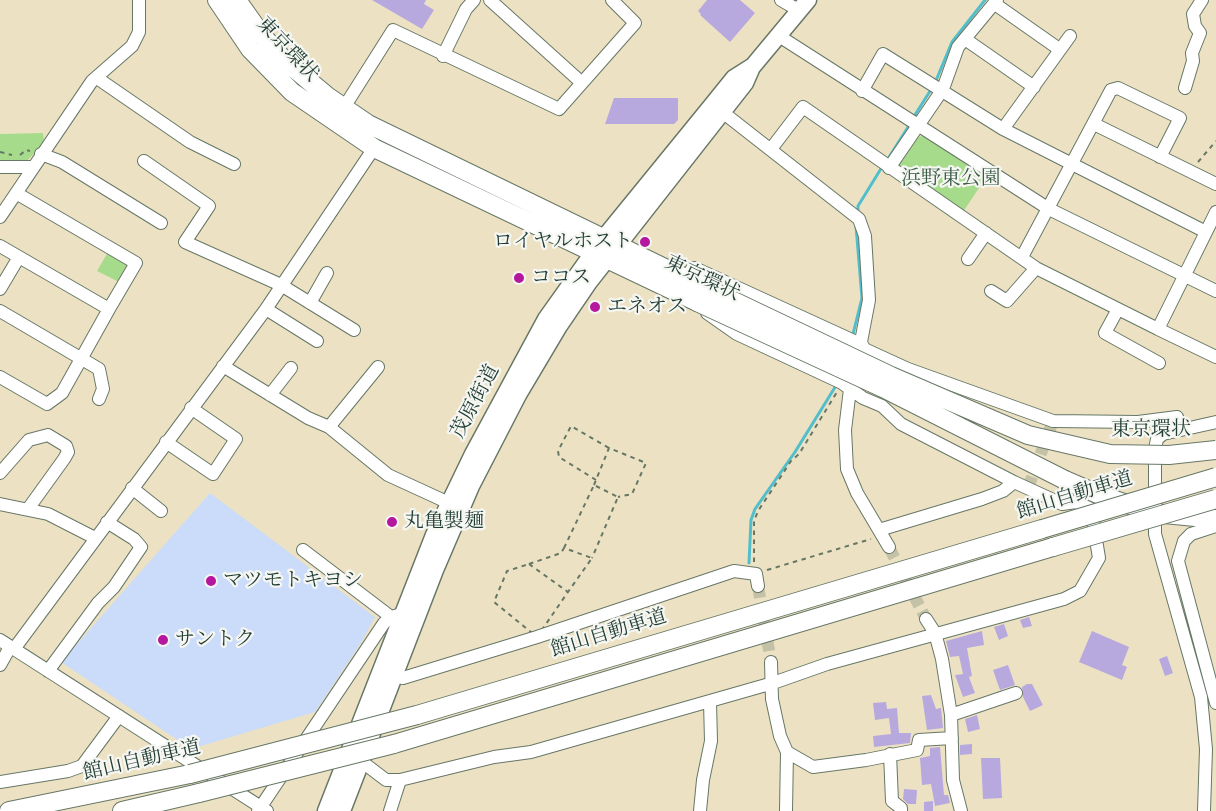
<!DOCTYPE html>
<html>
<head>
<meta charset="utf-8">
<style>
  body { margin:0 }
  canvas { display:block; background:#ece2c3 }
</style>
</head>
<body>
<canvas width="1216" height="811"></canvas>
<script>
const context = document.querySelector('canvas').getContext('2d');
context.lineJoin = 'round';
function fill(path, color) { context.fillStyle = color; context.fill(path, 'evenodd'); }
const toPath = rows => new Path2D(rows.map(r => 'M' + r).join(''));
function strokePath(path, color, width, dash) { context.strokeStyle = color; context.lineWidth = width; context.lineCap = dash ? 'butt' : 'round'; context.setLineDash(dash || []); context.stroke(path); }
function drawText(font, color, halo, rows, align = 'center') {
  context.font = font + ' Cardo,"Noto Serif JP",serif'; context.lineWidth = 4.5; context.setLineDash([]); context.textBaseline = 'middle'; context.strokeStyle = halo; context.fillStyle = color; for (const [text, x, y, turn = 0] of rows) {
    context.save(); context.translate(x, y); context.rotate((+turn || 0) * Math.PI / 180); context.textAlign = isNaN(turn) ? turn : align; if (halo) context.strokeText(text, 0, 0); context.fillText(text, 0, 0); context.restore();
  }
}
fill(toPath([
  [210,493,375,617,361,643,315,712,191,749,61,662]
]), '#cadcf9');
fill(toPath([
  [43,133,44,143,25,163,0,163,0,134],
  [923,136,987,176,963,212,895,165,913,138],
  [108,252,126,261,128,269,121,283,97,271]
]), '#a6db8c');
strokePath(toPath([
  [935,83,952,42,985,0],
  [913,118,932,88],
  [886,162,910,124],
  [858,214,858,206,882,167],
  [852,338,862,298,856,226],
  [749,563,751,520,755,509,795,452,837,384]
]), '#52becc', 3);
fill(toPath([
  [372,0,426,0,424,4,434,10,422,29],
  [707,0,740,0,755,13,730,42,700,15,701,14,698,11],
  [614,98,678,98,678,120,674,124,605,124],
  [1029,617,1032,626,1023,628,1020,620],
  [1004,624,1008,636,999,640,994,627],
  [982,631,984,645,967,648,972,676,969,677,975,693,963,697,955,675,963,674,959,656,950,657,946,641],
  [1092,631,1129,647,1122,665,1127,667,1122,680,1079,662],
  [1167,656,1173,673,1165,676,1159,659],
  [1008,665,1015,685,1000,690,993,670],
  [1027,684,1032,684,1043,705,1030,711,1023,697,1022,687],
  [931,695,936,709,941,708,943,728,927,730,922,696],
  [886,702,887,709,897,708,899,733,911,733,910,743,874,747,873,736,891,734,889,718,875,720,873,703],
  [977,715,980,729,968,732,965,719],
  [972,744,972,754,960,755,960,745],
  [940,747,944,795,948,795,950,803,935,806,931,784,922,785,920,758,930,756,930,748],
  [981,758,1000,758,1002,798,983,799],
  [904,789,917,790,916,804,908,804,903,799],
  [933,801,933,811,924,811,924,802]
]), '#b7a9de');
strokePath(toPath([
  [1028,488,1053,421],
  [889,547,926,619],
  [758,586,771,662]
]), '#c3c1a6', 12, [12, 6]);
const minor = toPath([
  [490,0,582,83],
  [781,0,800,11],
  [995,4,1059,49],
  [779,36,1049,209,1216,291],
  [965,39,1034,87],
  [443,56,466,9,474,0],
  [97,78,190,142,234,164],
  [1185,88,1193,61,1192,53,1200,33,1195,26,1193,14,1202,0],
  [862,91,883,54,1003,129,1206,232],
  [716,107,859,219,865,236,869,300,860,347,908,369,1053,421,1138,422,1177,417],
  [343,109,393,30,559,109,635,23,612,0],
  [1094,124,1216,184],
  [1003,129,1070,36],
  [771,149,803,107,1036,268,1158,329,1216,212],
  [41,154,62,162,161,223],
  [144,161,209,206,185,242,281,285,354,330],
  [0,167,33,167],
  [889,168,943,89,958,47,997,0],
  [0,217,92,81,132,46,139,32,139,0],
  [0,246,109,309,136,263,16,193],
  [1022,257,1111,90,1118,88,1180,118,1160,157],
  [968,259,986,233],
  [0,289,19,257],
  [991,291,1007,301,1036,268],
  [310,303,327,273],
  [266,309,317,341],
  [1118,309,1105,333,1159,363],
  [0,311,99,369,103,389,99,399],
  [1158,329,1216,357],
  [223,366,308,418,329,427,378,367],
  [0,377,47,404,62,393,109,309],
  [850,389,845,430,847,469,857,493,889,547],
  [270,395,291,368],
  [329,427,388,475,449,503],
  [166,442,213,474,236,439,191,408],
  [0,473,29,440,48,435,66,446,68,452,64,459,28,509],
  [132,488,161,511],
  [0,504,48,514,95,538],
  [1216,526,1191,534,1184,541,1178,561,1216,703],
  [879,530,982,499,1003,491,1014,482],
  [303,550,391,617],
  [926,619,935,633,942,659,951,715,953,780,961,811],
  [0,640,267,811],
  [14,649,266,309,374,148],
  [771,662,772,699,780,736,787,752,786,811],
  [0,665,10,647],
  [48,671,98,603,114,587,141,547,134,539,107,522],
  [393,676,403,678,537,637,734,571,756,574,758,586],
  [951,715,1016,693],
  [787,752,813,767,866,760,917,750,919,740,952,738],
  [890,754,892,801,901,808,901,811],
  [361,761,386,780,400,780,494,757,531,752,773,683,827,664,1064,599,1080,591,1099,558,1091,509,1076,502,1062,504,1014,482,901,424,882,406,863,398,842,383,737,334,707,313],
  [0,782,68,771,82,766,119,716],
  [258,811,384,623,391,617,409,612],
  [390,811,400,780],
  [700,811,703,780,711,741,710,702],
  [1204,811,1206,749,1201,697,1155,534,1155,449,1157,439,1163,434,1216,422]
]);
const major = toPath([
  [326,811,434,535,473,454,546,319,603,239,713,104,734,78,753,66,808,0],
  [342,811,435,570,471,486,518,395,559,326,589,282,745,83,752,67]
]);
const highway = toPath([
  [217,0,250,49,292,92,374,148,697,302],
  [237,0,261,34,284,60,327,96,368,124,704,287],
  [694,271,860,347],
  [1065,480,1100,495,1154,513,1216,519],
  [417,715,1042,529],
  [394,744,1053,547],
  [9,811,190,774],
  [122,811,199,793]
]);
strokePath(minor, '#677766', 14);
strokePath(major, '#677766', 19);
strokePath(highway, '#677766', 20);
strokePath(toPath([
  [0,152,12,155],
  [20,155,26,150,30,151],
  [1198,162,1216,141],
  [596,480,559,457,558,451,571,426,609,448],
  [594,485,609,448,646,463,632,494,618,497],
  [564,548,594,485,618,497,592,558],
  [754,562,754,521,758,511,791,461,799,454,837,392],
  [529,564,568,592,537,637,494,602,507,571,529,564],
  [529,564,561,553,564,548,592,558,568,592],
  [767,570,871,539]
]), '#677766', 2, [4.5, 4.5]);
strokePath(minor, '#fff', 12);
strokePath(major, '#fff', 16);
strokePath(highway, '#fff', 18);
const highwayBridge = toPath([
  [704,287,891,376,1028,435,1110,454,1169,455,1216,450],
  [697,302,883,388,1065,480],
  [1042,529,1216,477],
  [1053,547,1216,499],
  [190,774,417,715],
  [199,793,394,744]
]);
strokePath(highwayBridge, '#677766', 20, []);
strokePath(highwayBridge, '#fff', 18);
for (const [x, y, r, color] of [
  [645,242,6,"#b5179e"],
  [519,278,6,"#b5179e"],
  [595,307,6,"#b5179e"],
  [392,522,6,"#b5179e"],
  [211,581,6,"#b5179e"],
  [163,640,6,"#b5179e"]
]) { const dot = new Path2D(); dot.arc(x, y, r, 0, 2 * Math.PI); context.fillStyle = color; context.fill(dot); strokePath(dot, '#f6f6f2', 2); }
drawText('20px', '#1f3d34', '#f6f6f2', [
  ["東京環状",287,50,47],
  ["東京環状",702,279,25],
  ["茂原街道",476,402,-62],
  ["東京環状",1151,430],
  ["館山自動車道",1075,496,-17],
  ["館山自動車道",609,634,-17],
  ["館山自動車道",142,761,-13]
]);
drawText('20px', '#3a5d46', '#f6f6f2', [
  ["浜野東公園",951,179]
]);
drawText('20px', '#1f3d34', '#f6f6f2', [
  ["ロイヤルホスト",633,242,"right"],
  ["ココス",531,278],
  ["エネオス",607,307],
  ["丸亀製麺",404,522],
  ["マツモトキヨシ",223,581],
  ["サントク",175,640]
], 'left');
</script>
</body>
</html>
